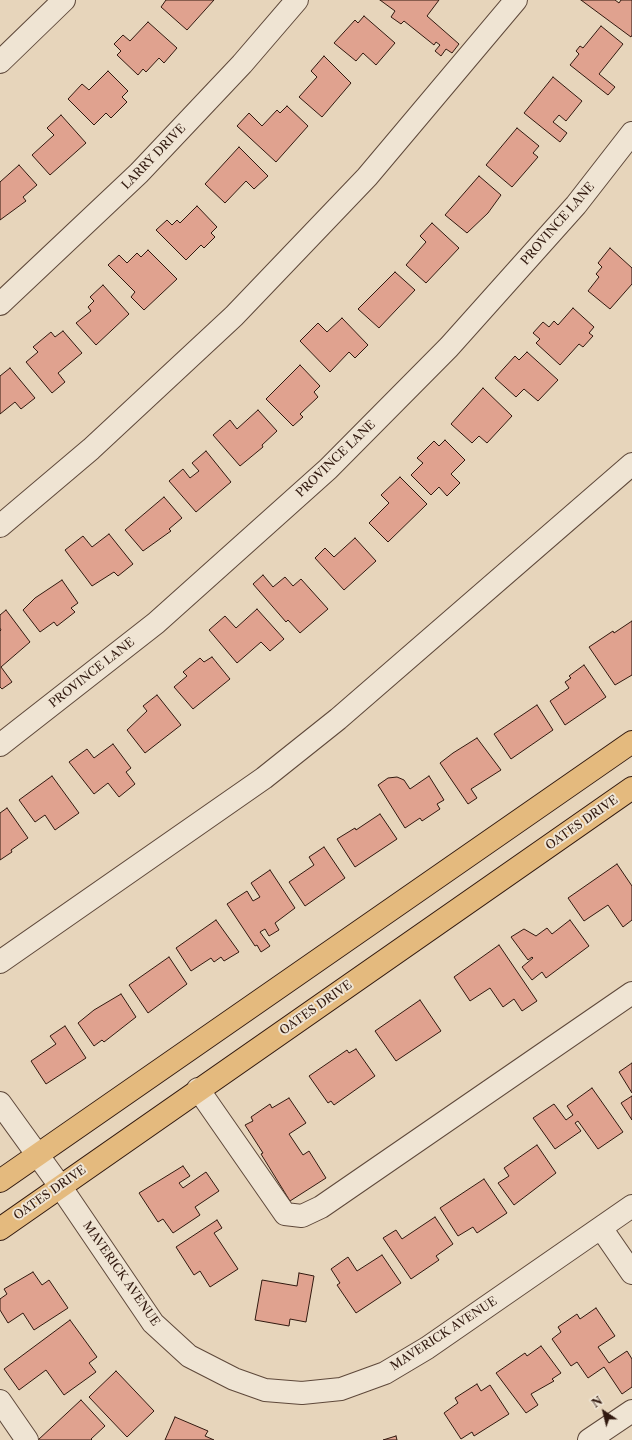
<!DOCTYPE html>
<html>
<head>
<meta charset="utf-8">
<style>
  body { margin:0 }
  #map { position:relative; width:632px; height:1440px; overflow:hidden; background:#e7d5bb; font-family:"Libre Caslon Text",serif }
  canvas { display:block }
  .north { position:absolute; left:584px; top:1392px; width:40px; height:40px; -webkit-text-stroke:3px #efe4d3; paint-order:stroke; rotate:325deg; font-size:11px; font-weight:700; line-height:16px; text-align:center; color:#31190f }
  .north::after { content:''; display:block; margin:auto; width:14px; height:18px; background:#31190f; clip-path:polygon(50% 0,100% 100%,50% 72%,0 100%) }
</style>
</head>
<body>
<div id="map">
<canvas width="632" height="1440"></canvas>
<div class="north">N</div>
</div>
<script>
const context = document.querySelector('canvas').getContext('2d');
context.lineJoin = 'round';
function fill(path, color) { context.fillStyle = color; context.fill(path, 'evenodd'); }
const toPath = rows => new Path2D(rows.map(r => 'M' + r).join(''));
function strokePath(path, color, width, dash) { context.strokeStyle = color; context.lineWidth = width; context.lineCap = dash ? 'butt' : 'round'; context.setLineDash(dash || []); context.stroke(path); }
function drawText(font, color, halo, rows, align = 'center') {
  context.font = font + ' "Libre Caslon Text",serif'; context.lineWidth = 4; context.setLineDash([]); context.textBaseline = 'middle'; context.strokeStyle = halo; context.fillStyle = color; for (const [text, x, y, turn = 0] of rows) {
    context.save(); context.translate(x, y); context.rotate((+turn || 0) * Math.PI / 180); context.textAlign = isNaN(turn) ? turn : align; if (halo) context.strokeText(text, 0, 0); context.fillText(text, 0, 0); context.restore();
  }
}
const building = toPath([
  [166,0,214,0,187,30,161,7,166,0],
  [380,0,439,0,427,16,459,44,452,53,446,49,441,56,435,51,440,45,436,42,434,45,404,21,401,24,391,17,395,11,380,0],
  [581,0,615,0,619,3,621,0,632,0,632,35,631,37,581,0],
  [364,16,395,43,376,65,363,53,356,61,334,43,355,20,358,23,364,16],
  [148,22,177,48,164,63,159,58,146,72,143,69,138,75,117,55,121,51,114,44,123,35,130,41,148,22],
  [601,26,623,44,599,74,615,87,608,95,570,65,579,54,576,51,580,46,583,48,601,26],
  [324,56,351,83,322,117,299,97,317,77,311,71,324,56],
  [108,71,128,91,122,97,127,102,111,118,106,113,94,125,68,99,82,84,89,90,108,71],
  [553,77,582,101,566,121,559,115,553,122,567,133,560,142,524,113,553,77],
  [287,106,308,126,276,162,237,126,249,113,262,126,277,110,280,113,287,106],
  [61,115,86,143,50,175,32,155,54,135,47,128,61,115],
  [517,128,539,146,533,153,538,157,512,187,486,165,517,128],
  [239,147,268,176,254,189,246,181,225,203,205,184,239,147],
  [19,165,37,185,23,197,26,201,0,220,0,182,19,165],
  [479,176,501,195,488,213,467,233,445,215,479,176],
  [197,206,217,227,211,233,215,237,204,248,201,245,186,260,156,230,167,220,172,225,177,220,180,223,197,206],
  [432,223,459,248,426,283,406,265,426,242,420,236,432,223],
  [610,248,632,268,632,284,610,309,588,291,599,277,596,274,602,267,598,263,610,248],
  [148,250,177,279,144,310,131,297,135,292,108,265,119,255,127,263,137,253,141,257,148,250],
  [395,272,415,290,379,328,358,309,395,272],
  [103,285,129,314,96,345,76,323,91,311,88,307,94,301,90,297,103,285],
  [573,308,594,327,589,333,593,336,583,347,579,344,560,365,536,343,540,339,533,333,543,322,549,327,554,321,558,325,573,308],
  [342,318,368,345,355,358,349,352,330,372,300,341,318,323,327,332,342,318],
  [63,331,82,353,58,373,65,382,52,393,26,362,38,352,33,347,51,332,55,337,63,331],
  [527,352,558,380,538,401,524,389,516,397,495,378,515,356,519,360,527,352],
  [300,365,320,386,314,392,318,397,300,414,303,417,293,426,266,399,300,365],
  [10,368,35,398,21,409,15,402,0,414,0,376,10,368],
  [483,388,512,416,487,443,479,436,472,443,451,424,483,388],
  [258,410,277,431,262,445,263,447,240,466,213,435,230,420,237,429,258,410],
  [445,440,465,460,451,474,460,483,447,496,439,487,431,495,411,475,423,463,417,458,434,441,439,446,445,440],
  [206,451,231,482,196,512,169,481,183,469,190,478,199,471,192,463,206,451],
  [400,477,427,504,388,542,369,523,389,503,381,495,400,477],
  [164,497,182,518,169,529,171,531,143,551,125,530,164,497],
  [109,534,133,564,118,576,114,572,92,586,65,550,83,536,92,547,109,534],
  [355,538,376,561,344,590,315,558,325,548,334,557,355,538],
  [263,575,273,587,285,577,293,586,301,579,328,609,300,633,288,620,286,622,253,584,263,575],
  [62,580,78,603,71,608,75,612,57,626,54,622,40,632,23,610,35,598,62,580],
  [257,609,284,639,270,651,261,642,237,663,209,630,225,616,236,628,257,609],
  [6,610,30,642,1,667,12,682,2,689,0,687,0,631,1,630,0,628,0,615,6,610],
  [632,621,632,675,615,685,589,647,613,631,614,633,632,621],
  [212,657,230,679,193,709,174,687,187,676,183,672,200,658,204,662,212,657],
  [584,665,606,697,565,725,550,701,569,688,565,682,571,678,569,676,584,665],
  [157,695,181,725,145,753,127,730,147,711,143,706,157,695],
  [537,705,553,730,511,759,494,734,537,705],
  [477,738,501,770,471,789,477,798,468,804,440,763,453,753,477,738],
  [113,744,131,768,126,772,135,784,119,797,108,783,94,794,69,762,87,749,94,758,113,744],
  [52,776,79,813,55,830,45,815,35,822,19,800,52,776],
  [429,776,444,800,437,804,440,809,422,821,420,818,405,828,378,785,388,778,397,777,404,780,410,789,429,776],
  [7,808,28,838,11,850,12,852,0,860,0,813,7,808],
  [380,814,397,839,355,867,337,839,355,828,356,830,380,814],
  [324,847,345,878,305,906,289,882,314,865,309,857,324,847],
  [617,864,632,886,632,920,623,927,608,905,584,921,568,898,617,864],
  [270,870,295,908,275,923,279,930,269,936,265,929,260,932,270,946,261,952,257,945,255,946,227,904,247,891,253,901,260,897,251,883,270,870],
  [216,920,239,952,224,961,221,957,214,962,211,958,191,971,176,948,216,920],
  [570,920,589,946,546,978,542,972,532,980,522,967,533,958,532,957,528,960,511,937,524,929,536,936,547,928,552,934,570,920],
  [499,945,537,1001,522,1011,514,999,503,1007,490,988,470,1001,454,977,499,945],
  [169,957,187,984,148,1013,129,985,169,957],
  [121,994,136,1017,104,1042,102,1040,94,1046,78,1023,94,1010,121,994],
  [420,1000,441,1031,396,1061,375,1031,420,1000],
  [65,1026,86,1058,46,1084,31,1061,56,1044,50,1036,65,1026],
  [356,1049,375,1076,334,1105,331,1101,328,1103,309,1076,347,1050,349,1053,356,1049],
  [632,1063,632,1093,619,1072,632,1063],
  [592,1088,623,1132,598,1149,578,1121,575,1123,581,1131,555,1149,533,1118,554,1104,566,1120,573,1115,567,1106,592,1088],
  [632,1096,632,1120,621,1103,632,1096],
  [289,1098,306,1123,289,1134,303,1155,309,1151,326,1178,290,1201,261,1154,263,1153,245,1125,253,1121,251,1117,270,1104,272,1108,289,1098],
  [537,1145,556,1173,514,1205,498,1183,509,1176,504,1168,537,1145],
  [183,1166,190,1176,179,1183,183,1188,206,1172,219,1191,195,1207,200,1215,173,1233,163,1219,158,1222,139,1193,183,1166],
  [484,1179,507,1213,477,1233,473,1227,458,1236,440,1208,484,1179],
  [435,1217,453,1244,436,1256,439,1260,411,1279,383,1238,396,1230,402,1239,435,1217],
  [217,1220,222,1228,214,1233,238,1269,210,1287,200,1271,194,1275,176,1247,217,1220],
  [382,1255,401,1283,356,1313,337,1285,340,1283,331,1269,348,1257,357,1271,382,1255],
  [33,1272,42,1285,49,1280,68,1308,34,1330,23,1313,8,1323,0,1310,0,1299,7,1294,4,1289,33,1272],
  [299,1273,314,1276,306,1322,290,1319,289,1326,255,1320,262,1280,297,1286,299,1273],
  [596,1308,615,1336,598,1347,609,1363,627,1351,632,1359,632,1387,622,1394,604,1367,588,1378,577,1362,571,1366,552,1339,561,1332,558,1327,577,1314,580,1319,596,1308],
  [70,1320,97,1357,89,1363,96,1372,64,1395,46,1370,19,1390,4,1369,70,1320],
  [541,1346,561,1373,552,1379,554,1381,531,1394,538,1405,526,1413,496,1373,525,1353,527,1356,541,1346],
  [116,1371,154,1411,127,1437,89,1397,116,1371],
  [477,1384,481,1391,490,1385,509,1414,474,1436,472,1432,461,1439,444,1413,458,1403,455,1398,477,1384],
  [81,1400,105,1426,91,1439,92,1440,38,1440,81,1400],
  [175,1417,208,1431,205,1436,214,1440,165,1440,175,1417],
  [396,1436,397,1440,383,1440,396,1436]
]);
fill(building, '#e0a28f');
strokePath(building, '#31190f', 1);
const minor = toPath([
  [0,62,64,0],
  [0,304,139,173,242,64,297,0],
  [0,526,91,449,234,316,367,177,516,0],
  [0,745,156,623,328,469,449,347,576,205,632,133],
  [0,962,264,778,338,719,632,464],
  [198,1089,285,1214,302,1216,321,1207,632,993],
  [0,1103,60,1186,153,1323,189,1356,234,1379,265,1390,302,1393,341,1389,385,1373,427,1348,632,1206],
  [601,1228,632,1273],
  [0,1401,27,1440],
  [589,1440,632,1411]
]);
const major = toPath([
  [0,1181,632,742],
  [0,1229,632,788]
]);
strokePath(minor, '#5e483a', 24);
strokePath(major, '#31190f', 24);
strokePath(minor, '#efe4d3', 22);
strokePath(major, '#e4ba7e', 22);
drawText('12px', '#31190f', '#efe4d3', [
  ["LARRY DRIVE",154,157,-46],
  ["PROVINCE LANE",558,224,-49],
  ["PROVINCE LANE",336,459,-44],
  ["PROVINCE LANE",92,673,-38],
  ["OATES DRIVE",582,823,-35],
  ["OATES DRIVE",316,1008,-35],
  ["OATES DRIVE",50,1193,-35],
  ["MAVERICK AVENUE",121,1274,55],
  ["MAVERICK AVENUE",444,1334,-33]
]);
</script>
</body>
</html>
